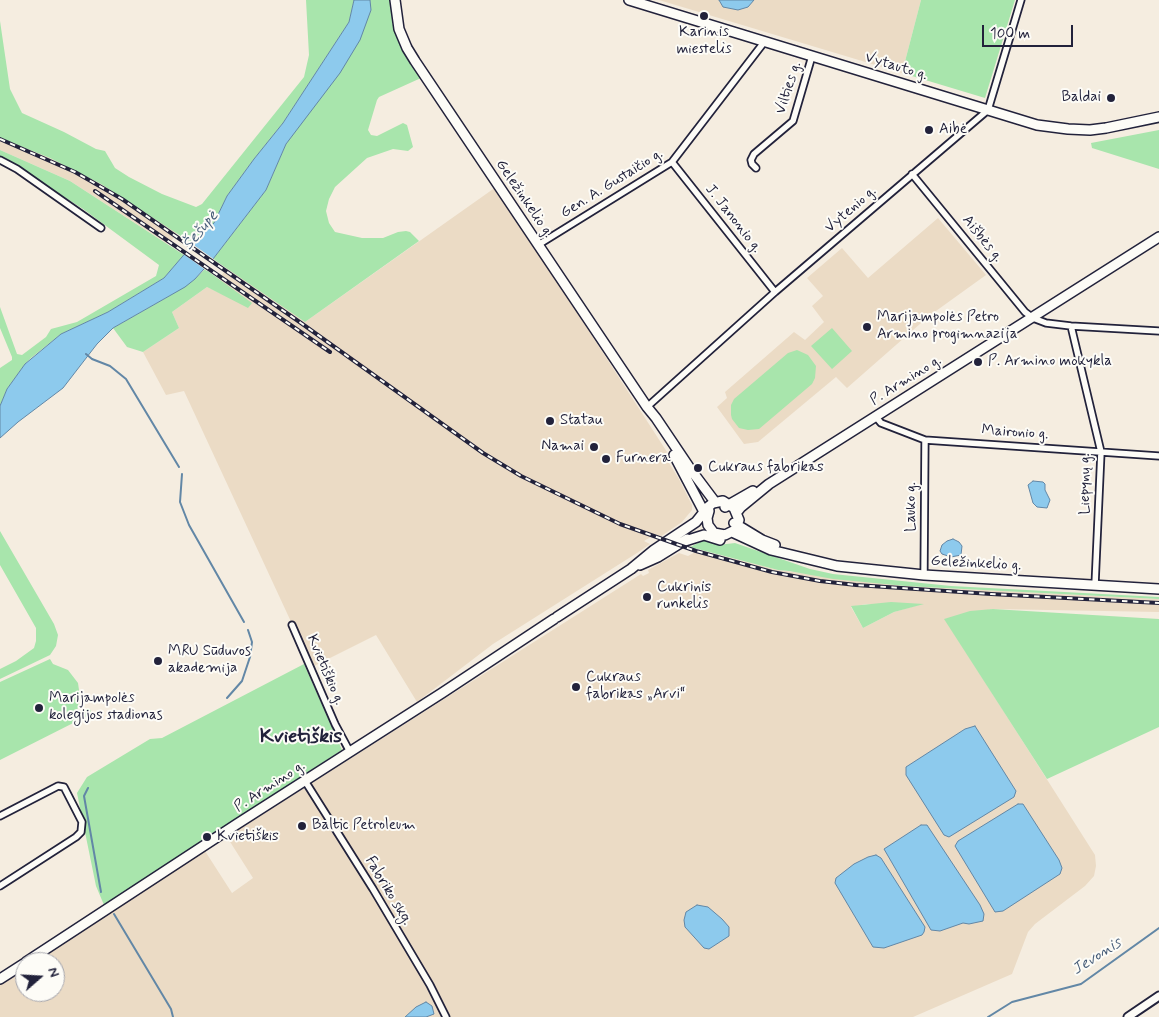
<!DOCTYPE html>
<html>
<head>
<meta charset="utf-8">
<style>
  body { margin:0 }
  #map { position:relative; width:1159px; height:1017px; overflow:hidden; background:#f5ede0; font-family:Mynerve,sans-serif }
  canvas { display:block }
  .north { position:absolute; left:15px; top:952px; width:50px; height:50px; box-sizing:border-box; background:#fdfcf7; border:1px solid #a5a5ac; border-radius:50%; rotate:71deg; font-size:14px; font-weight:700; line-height:20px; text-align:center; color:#22223b }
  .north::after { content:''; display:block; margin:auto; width:18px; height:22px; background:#22223b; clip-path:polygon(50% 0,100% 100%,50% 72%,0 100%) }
  .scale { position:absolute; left:982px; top:25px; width:91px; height:22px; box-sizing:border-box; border:2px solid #22223b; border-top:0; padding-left:6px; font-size:15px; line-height:18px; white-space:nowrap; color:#22223b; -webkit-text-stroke:4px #fdfcf7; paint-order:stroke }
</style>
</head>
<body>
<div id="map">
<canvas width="1159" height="1017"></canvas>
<div class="north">N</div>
<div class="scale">100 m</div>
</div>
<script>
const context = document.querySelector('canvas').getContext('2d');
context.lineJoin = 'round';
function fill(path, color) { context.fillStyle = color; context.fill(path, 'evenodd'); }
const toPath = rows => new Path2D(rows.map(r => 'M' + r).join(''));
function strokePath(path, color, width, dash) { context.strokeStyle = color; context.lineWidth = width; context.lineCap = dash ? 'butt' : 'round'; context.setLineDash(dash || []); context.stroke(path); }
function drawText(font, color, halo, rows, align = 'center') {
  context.font = font + ' Mynerve,sans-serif'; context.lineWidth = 4; context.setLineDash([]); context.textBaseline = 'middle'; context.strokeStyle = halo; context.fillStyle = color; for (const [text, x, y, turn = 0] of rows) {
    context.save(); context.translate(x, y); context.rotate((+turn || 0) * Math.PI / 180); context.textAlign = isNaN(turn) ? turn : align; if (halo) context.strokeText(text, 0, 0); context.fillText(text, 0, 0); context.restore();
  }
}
fill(toPath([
  [659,0,921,0,902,73],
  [0,138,50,158,101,184,177,233,169,244,166,243,70,181,0,150],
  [496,187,667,452,664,455,679,479,692,505,692,510,682,522,660,537,654,535,644,541,650,544,637,553,493,644,417,702,376,635,312,667,184,391,166,395,143,352,179,328,172,312,207,287,249,307,219,279,227,268,305,322],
  [938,218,986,275,929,316,847,388,836,377,758,442,744,444,717,407,727,398,725,392,794,332,805,340,824,322,812,306,823,296,807,278,842,248,868,278],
  [699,550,778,570,905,586,1159,599,1159,612,993,609,945,619,1095,855,1096,866,1094,876,1085,886,1035,924,1028,932,1012,974,913,1017,0,1017,0,983,25,967,25,992,55,992,55,962,33,962,205,851,232,893,253,878,227,837,641,574,643,576,649,573,648,570,679,553,688,556],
  [866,604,921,604,894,612,863,628,851,607]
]), '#ebdbc5');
fill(toPath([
  [306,0,354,0,349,22,283,123,254,159,227,196,214,223,193,244,101,184,50,158,0,138,0,21,10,89,22,113,64,132,96,149,105,151,115,168,129,177,162,194,196,207,202,204,304,77,309,55],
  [370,0,391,0,392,22,396,34,406,57,421,78,379,97,377,100,368,130,371,135,377,136,403,123,407,125,413,147,408,151,393,149,367,158,335,187,329,199,326,211,329,223,335,232,362,238,383,238,398,232,406,231,410,232,419,241,305,322,213,259,266,190,286,144,371,10],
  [921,0,1015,0,985,98,902,73],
  [1159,130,1159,169,1092,148,1091,143],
  [0,150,70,181,184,255,164,278,108,312,61,334,31,358,25,364,7,389,0,406,0,368,12,360,12,357,0,328,0,307,17,354,22,355,46,337,51,329,77,322,156,276,159,265,83,209,0,156],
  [205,269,252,303,248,308,207,287,172,312,179,328,143,352,127,347,113,328,169,296,195,279],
  [832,328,852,351,832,369,811,346],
  [797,350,808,355,816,366,815,378,812,384,759,429,748,430,739,428,732,419,731,415,731,405,734,399,788,353],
  [0,531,54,624,58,635,56,646,50,655,0,679,0,669,16,661,34,648,36,641,36,628,0,565],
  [704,540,718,545,735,543,810,569,833,574,951,586,1159,597,1159,599,905,586,833,579,789,571,778,570,690,547],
  [891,602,924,604,894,612,863,628,851,606],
  [993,609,1159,619,1159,727,1047,779,944,619,970,611],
  [50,659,53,664,68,670,78,683,80,697,77,711,73,716,88,709,91,710,91,714,0,760,0,682],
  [304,664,342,750,104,905,96,886,77,793,87,777,150,739,162,738]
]), '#a8e5ac');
const water = toPath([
  [354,0,370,0,371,10,360,40,340,73,286,144,266,190,213,259,195,279,185,287,113,328,97,344,63,388,18,422,0,438,0,406,7,389,25,364,61,334,108,312,164,278,200,236,214,223,227,196,254,159,283,123,349,22,354,0],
  [719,0,754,0,748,7,738,10,723,7,719,0],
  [1033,481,1043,482,1045,484,1045,490,1050,500,1047,508,1037,507,1033,503,1028,485,1033,481],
  [953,539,959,542,962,546,961,555,951,557,942,554,940,551,942,545,947,541,953,539],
  [975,726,1016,791,1014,797,949,837,944,835,906,775,906,767,965,729,975,726],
  [1018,804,1023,804,1059,860,1062,868,1060,874,1003,911,995,912,955,846,958,841,1018,804],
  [921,825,927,825,980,905,984,914,983,921,969,924,963,923,940,931,931,930,884,849,921,825],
  [876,855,881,858,925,927,924,932,922,935,884,948,873,947,835,883,836,878,854,864,868,857,876,855],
  [697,905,708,907,722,919,729,927,729,936,709,949,704,948,685,927,684,920,686,912,697,905],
  [426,1002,432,1006,434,1014,426,1017,405,1017,416,1007,426,1002]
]);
fill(water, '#8dcaed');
strokePath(water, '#6287a6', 1);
fill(toPath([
  [191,243,215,260,207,271,182,253]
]), '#f5ede0');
strokePath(toPath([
  [86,354,92,359,110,366,126,379,179,467],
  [182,474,180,502,189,525,244,622],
  [227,698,242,681,250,657,252,642,248,630],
  [88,788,84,796,101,892],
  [114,914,171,1009,173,1017],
  [988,1017,1012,1002,1081,984,1159,928]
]), '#6287a6', 2);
const minor = toPath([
  [0,160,17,169,101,228],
  [672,162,775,292],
  [756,168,752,164,751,160,754,154,793,121,812,56],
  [912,174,1025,312,1033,318,1046,323,1071,326,1159,331],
  [538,245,672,162,765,41],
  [1071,326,1101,452,1095,585],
  [647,407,775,292,988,110,1021,0],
  [876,417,881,423,925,440,1159,456],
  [924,575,925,440],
  [292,625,335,724,350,752],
  [305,781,373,889,430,985,446,1017],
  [0,816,58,786,64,787,82,822,81,832,76,837,0,886]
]);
const tertiary = toPath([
  [1128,1017,1159,996]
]);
const primary = toPath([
  [395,0,399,29,407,48,415,61,647,407,656,418,691,470,715,502],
  [629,0,1037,125,1068,129,1090,130,1106,128,1159,117],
  [674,455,704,512],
  [725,507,753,491],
  [737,512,741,507,769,484,1159,237],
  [734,523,762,540,775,545],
  [732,532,771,550,837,566,924,575,1159,589],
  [685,541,704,535,720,540],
  [640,565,658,557,687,539],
  [557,617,631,569,654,550,696,522,708,507,713,503,723,501,734,508,739,520,735,530,725,535,714,533,708,525,707,518,709,511,708,507],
  [26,962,237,824,442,693,554,619],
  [0,979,25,963]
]);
strokePath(minor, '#22223b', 9);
strokePath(tertiary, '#22223b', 11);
strokePath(primary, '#22223b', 12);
strokePath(minor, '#fdfcf7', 5.5);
strokePath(tertiary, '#fdfcf7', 7);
strokePath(primary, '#fdfcf7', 9);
const rail = toPath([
  [0,139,75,172,122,199,301,323,483,453,521,476,620,524,696,551,772,572,820,581,856,585,991,594,1159,603],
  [95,191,330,352]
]);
strokePath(rail, '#22223b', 4);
strokePath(rail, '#fdfcf7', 2, [5.5]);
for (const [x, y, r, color] of [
  [704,16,5,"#22223b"],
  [1111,98,5,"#22223b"],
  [929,130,5,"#22223b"],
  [867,327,5,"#22223b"],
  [978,362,5,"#22223b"],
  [550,421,5,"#22223b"],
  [594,447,5,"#22223b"],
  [606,459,5,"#22223b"],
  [698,468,5,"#22223b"],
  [647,597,5,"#22223b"],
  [158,661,5,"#22223b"],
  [576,687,5,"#22223b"],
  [39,708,5,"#22223b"],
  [302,826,5,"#22223b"],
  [207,837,5,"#22223b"]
]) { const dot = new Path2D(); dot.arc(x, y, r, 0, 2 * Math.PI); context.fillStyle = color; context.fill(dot); strokePath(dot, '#fdfcf7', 2); }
drawText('15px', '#22223b', '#fdfcf7', [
  ["Karinis",704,33,"center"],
  ["miestelis",704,50,"center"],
  ["Baldai",1101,98,"right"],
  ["Aibė",939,130],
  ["Marijampolės Petro",877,318],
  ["Armino progimnazija",877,335],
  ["P. Armino mokykla",988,362],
  ["Statau",560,421],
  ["Namai",584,447,"right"],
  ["Furnera",616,459],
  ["Cukraus fabrikas",708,468],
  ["Cukrinis",657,588],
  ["runkelis",657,605],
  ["MRU Sūduvos",168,652],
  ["akademija",168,669],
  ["Cukraus",586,678],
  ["fabrikas „Arvi“",586,695],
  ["Marijampolės",49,699],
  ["kolegijos stadionas",49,716],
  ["Baltic Petroleum",312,826],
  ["Kvietiškis",217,837]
], 'left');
drawText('15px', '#22223b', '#fdfcf7', [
  ["Vytauto g.",896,67,17],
  ["Vilties g.",789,88,-72],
  ["Gen. A. Gustaičio g.",612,184,-32],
  ["Geležinkelio g.",524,199,56],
  ["Vytenio g.",851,210,-41],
  ["J. Janonio g.",733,219,52],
  ["Aišbės g.",982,239,51],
  ["P. Armino g.",906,381,-32],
  ["Maironio g.",1015,433,4],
  ["Liepynų g.",1086,484,-90],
  ["Lauko g.",912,507,-90],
  ["Geležinkelio g.",976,564,3],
  ["Kvietiškio g.",325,670,67],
  ["P. Armino g.",270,787,-33],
  ["Fabriko skg.",388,891,59]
]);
drawText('italic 16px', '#475d79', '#fdfcf7', [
  ["Šešupė",201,231,-50],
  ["Jevonis",1097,957,-33]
]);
drawText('bold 20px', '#22223b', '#fdfcf7', [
  ["Kvietiškis",301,738]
]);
</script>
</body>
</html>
